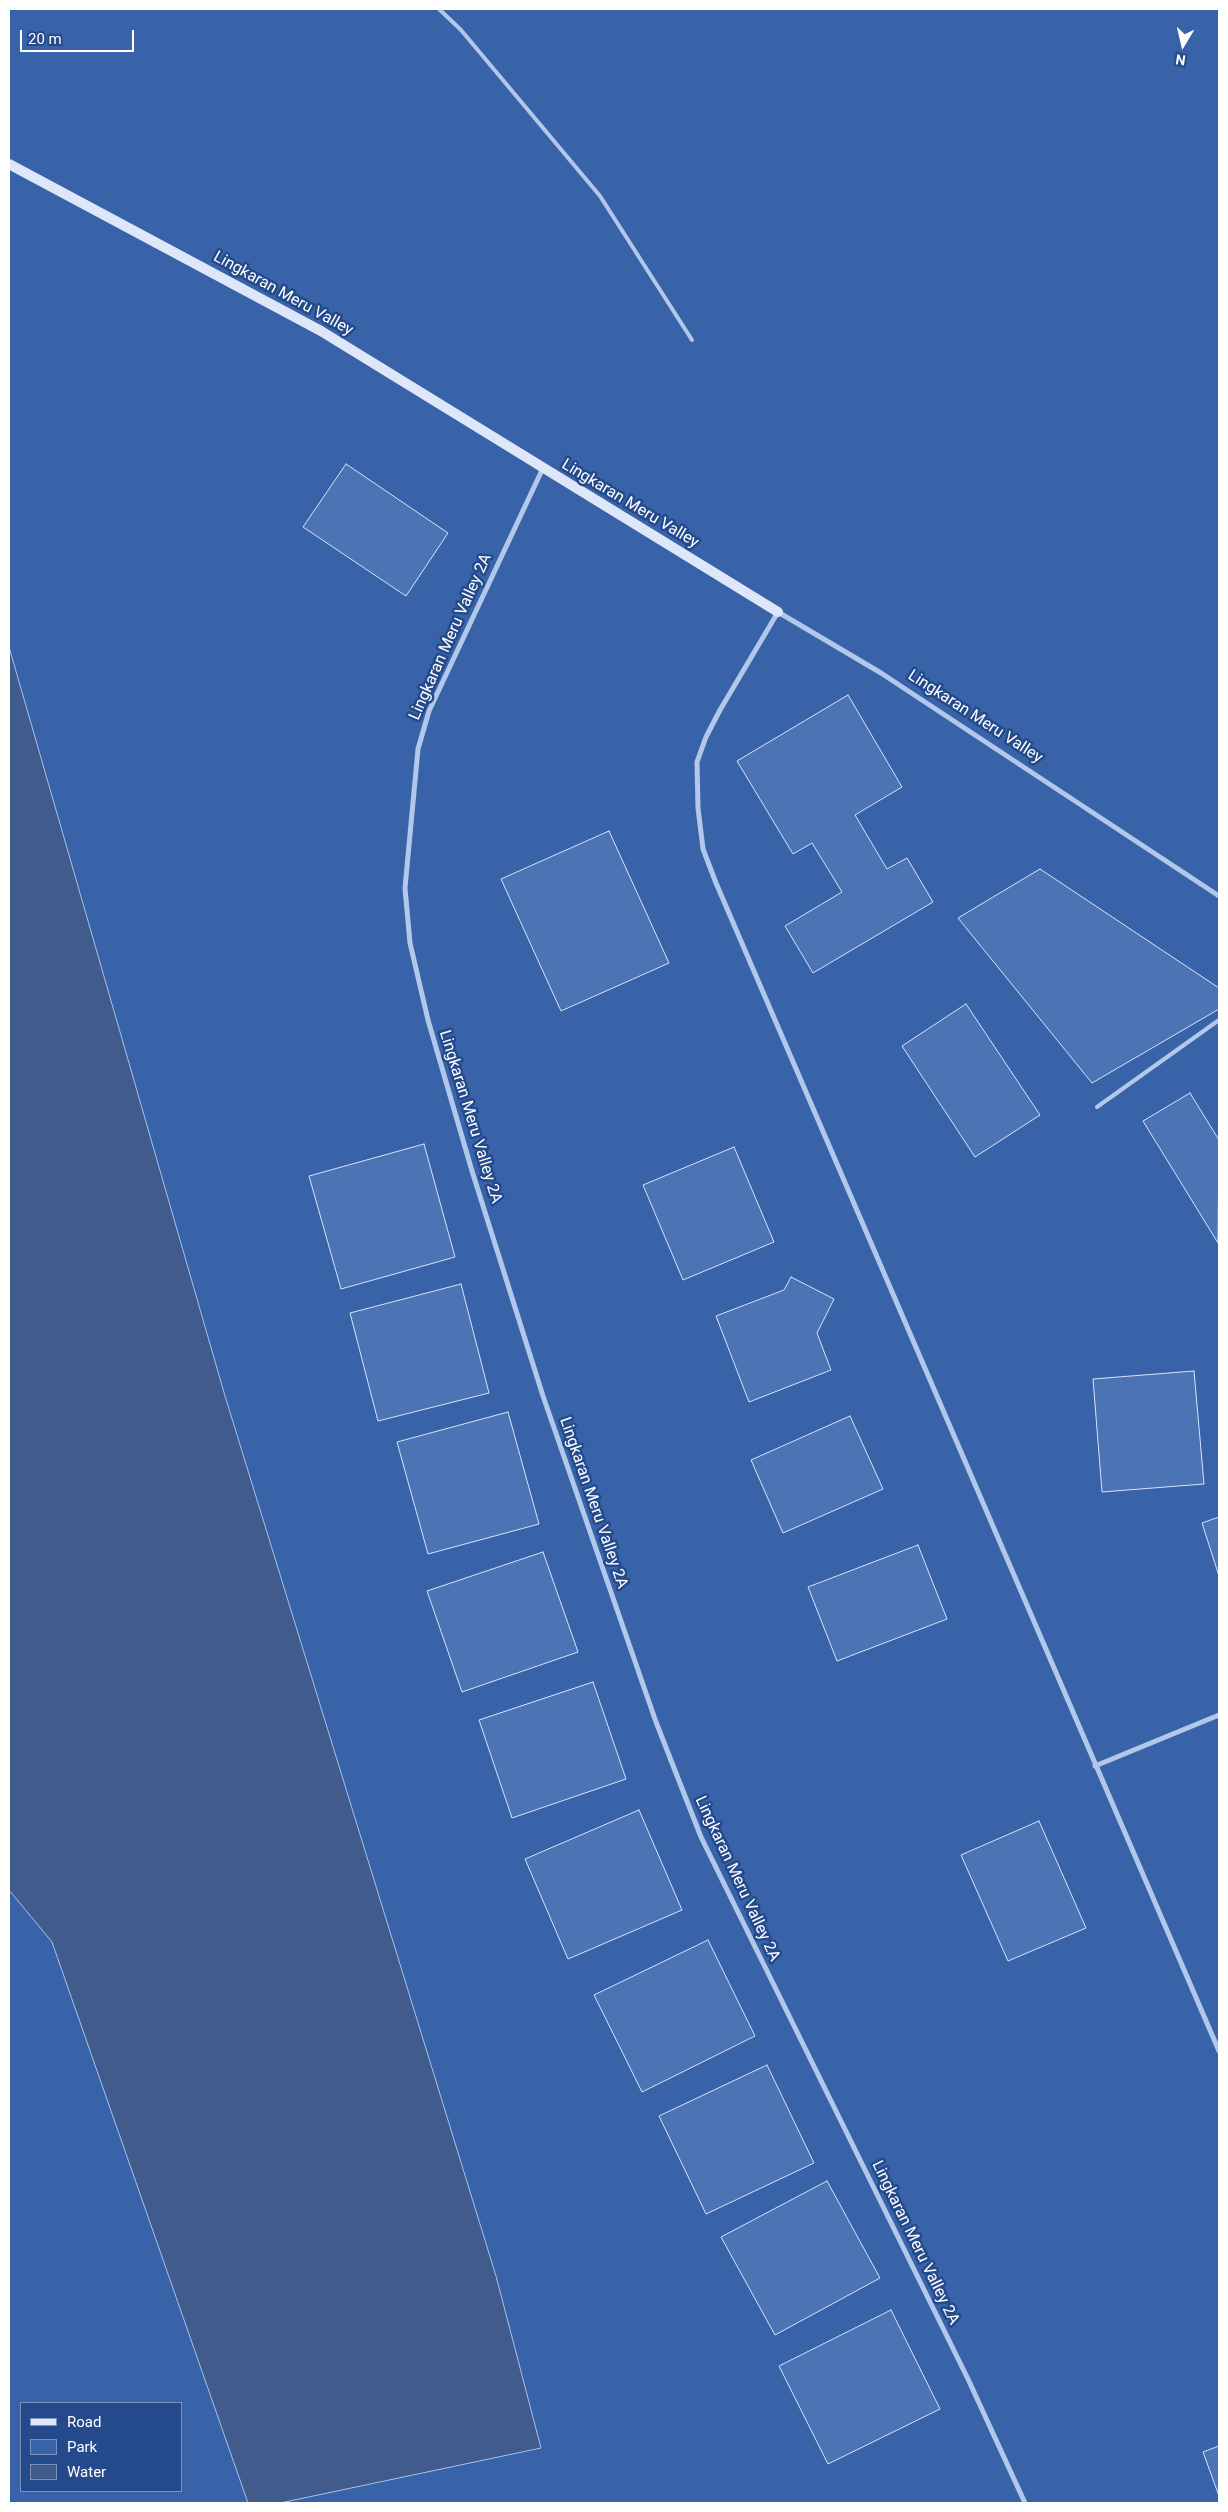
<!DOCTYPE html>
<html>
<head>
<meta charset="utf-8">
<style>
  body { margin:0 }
  #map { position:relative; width:1228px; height:2512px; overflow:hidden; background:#244a8c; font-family:Roboto,sans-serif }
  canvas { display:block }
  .frame { position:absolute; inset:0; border:10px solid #fff; pointer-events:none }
  .legend { position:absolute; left:20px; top:2402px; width:162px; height:90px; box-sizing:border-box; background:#244a8c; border:1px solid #7c92ba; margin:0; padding:6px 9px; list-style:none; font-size:15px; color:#fff }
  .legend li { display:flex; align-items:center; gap:10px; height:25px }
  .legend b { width:25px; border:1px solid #7c92ba }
  .north { position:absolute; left:1158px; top:20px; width:50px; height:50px; -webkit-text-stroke:4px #244a8c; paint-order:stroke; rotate:189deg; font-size:14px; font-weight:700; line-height:20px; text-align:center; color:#fff }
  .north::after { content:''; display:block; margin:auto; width:18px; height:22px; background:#fff; clip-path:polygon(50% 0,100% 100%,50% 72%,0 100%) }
  .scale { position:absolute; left:20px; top:30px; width:114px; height:22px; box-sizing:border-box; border:2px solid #fff; border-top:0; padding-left:6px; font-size:15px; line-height:18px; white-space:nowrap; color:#fff; -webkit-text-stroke:4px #244a8c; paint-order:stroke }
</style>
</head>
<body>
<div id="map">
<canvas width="1228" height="2512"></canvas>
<div class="frame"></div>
<ul class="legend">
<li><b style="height:6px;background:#dde7f9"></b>Road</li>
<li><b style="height:14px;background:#3863a9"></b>Park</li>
<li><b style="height:14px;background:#415c8c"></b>Water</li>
</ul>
<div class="north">N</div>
<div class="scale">20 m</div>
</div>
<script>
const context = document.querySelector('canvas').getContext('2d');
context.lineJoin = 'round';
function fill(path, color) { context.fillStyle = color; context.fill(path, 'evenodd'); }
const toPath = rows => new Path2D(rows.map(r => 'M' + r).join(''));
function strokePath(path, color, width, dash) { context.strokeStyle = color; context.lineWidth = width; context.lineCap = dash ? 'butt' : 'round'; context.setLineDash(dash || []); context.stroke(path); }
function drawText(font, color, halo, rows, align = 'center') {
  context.font = font + ' Roboto,sans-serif'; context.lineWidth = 5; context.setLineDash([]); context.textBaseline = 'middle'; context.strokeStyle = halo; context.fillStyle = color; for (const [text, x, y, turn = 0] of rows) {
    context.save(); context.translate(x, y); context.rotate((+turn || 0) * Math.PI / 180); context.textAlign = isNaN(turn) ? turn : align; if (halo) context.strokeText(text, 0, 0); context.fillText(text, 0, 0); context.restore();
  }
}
fill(toPath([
  [9,9,1219,9,1219,2503,9,2503],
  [21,2403,181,2403,181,2491,21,2491]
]), '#3863a9');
const water = toPath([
  [9,647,225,1396,496,2276,541,2448,280,2503,248,2503,52,1942,9,1890,9,647]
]);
fill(water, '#415c8c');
strokePath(water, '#a6c2ec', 1);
const building = toPath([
  [346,464,448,533,406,596,303,527,346,464],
  [848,695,902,787,855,815,887,869,907,858,933,902,813,973,785,926,842,892,812,843,793,854,737,761,848,695],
  [609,831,669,963,561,1011,501,879,609,831],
  [1040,869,1219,988,1219,1009,1092,1083,958,918,1040,869],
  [966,1004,1040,1115,975,1157,902,1046,966,1004],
  [1190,1093,1219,1140,1218,1243,1143,1121,1190,1093],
  [424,1144,455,1257,341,1289,309,1176,424,1144],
  [734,1147,774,1242,683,1280,643,1185,734,1147],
  [791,1277,834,1299,817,1333,831,1370,749,1402,716,1316,784,1290,791,1277],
  [461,1284,489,1393,378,1421,350,1313,461,1284],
  [1194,1371,1204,1484,1102,1492,1093,1379,1194,1371],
  [508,1412,539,1524,428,1554,397,1442,508,1412],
  [850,1416,883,1489,783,1533,751,1460,850,1416],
  [1219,1517,1219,1576,1202,1523,1219,1517],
  [918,1545,947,1619,837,1661,808,1587,918,1545],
  [543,1552,578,1652,462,1692,427,1591,543,1552],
  [593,1682,626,1779,512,1818,479,1720,593,1682],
  [639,1810,682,1910,568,1959,525,1859,639,1810],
  [1039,1821,1086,1928,1008,1961,961,1855,1039,1821],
  [708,1940,755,2036,642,2092,594,1995,708,1940],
  [767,2065,814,2163,706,2214,659,2116,767,2065],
  [827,2181,880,2278,775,2335,721,2237,827,2181],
  [891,2310,940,2409,828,2464,779,2366,891,2310],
  [1219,2446,1219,2496,1203,2452,1219,2446]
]);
fill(building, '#4c73b3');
strokePath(building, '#d7e4f8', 1);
strokePath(toPath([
  [439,9,461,30,600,196,692,340],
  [1097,1107,1219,1020]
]), '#b2c8eb', 4);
strokePath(toPath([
  [543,468,429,711,418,749,405,888,410,943,428,1020,472,1171,543,1396,656,1722,701,1837,968,2379,1025,2503],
  [1219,896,881,673,778,612,720,710,706,737,697,762,698,808,703,849,716,883,1219,2051],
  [1095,1766,1219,1715]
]), '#b2c8eb', 5);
strokePath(toPath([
  [9,164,321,331,778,612]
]), '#dde7f9', 10);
drawText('16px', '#fff', '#244a8c', [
  ["Lingkaran Meru Valley",283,294,29],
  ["Lingkaran Meru Valley",630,504,31],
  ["Lingkaran Meru Valley 2A",451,637,-66],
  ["Lingkaran Meru Valley",975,717,33],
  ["Lingkaran Meru Valley 2A",470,1117,73],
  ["Lingkaran Meru Valley 2A",593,1503,71],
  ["Lingkaran Meru Valley 2A",737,1879,65],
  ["Lingkaran Meru Valley 2A",915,2243,64]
]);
</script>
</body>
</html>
